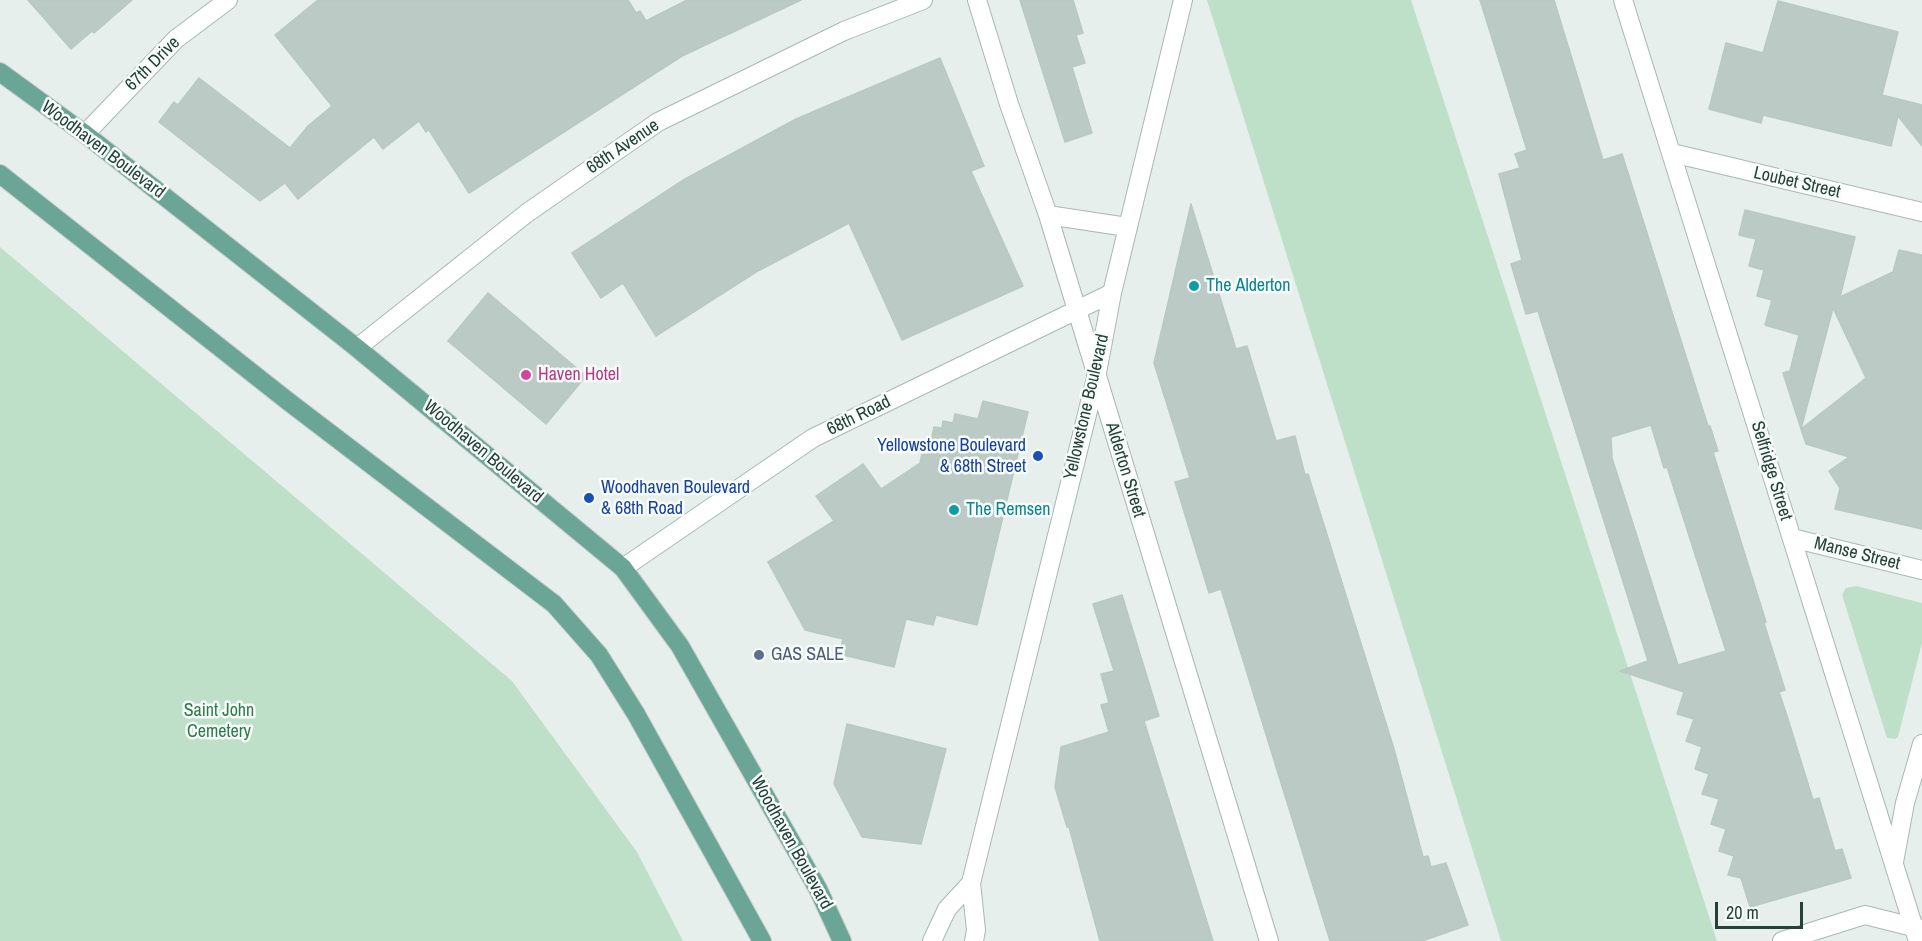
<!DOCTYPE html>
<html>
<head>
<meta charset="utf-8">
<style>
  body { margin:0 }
  #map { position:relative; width:1922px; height:941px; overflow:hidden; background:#e6efeb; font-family:"Archivo Narrow",sans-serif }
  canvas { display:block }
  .scale { position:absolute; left:1715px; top:902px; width:88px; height:27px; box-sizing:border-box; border:3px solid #24423a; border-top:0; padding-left:8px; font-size:18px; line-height:21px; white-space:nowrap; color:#24423a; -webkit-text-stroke:4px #f7fbf9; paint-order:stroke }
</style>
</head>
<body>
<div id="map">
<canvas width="1922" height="941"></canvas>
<div class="scale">20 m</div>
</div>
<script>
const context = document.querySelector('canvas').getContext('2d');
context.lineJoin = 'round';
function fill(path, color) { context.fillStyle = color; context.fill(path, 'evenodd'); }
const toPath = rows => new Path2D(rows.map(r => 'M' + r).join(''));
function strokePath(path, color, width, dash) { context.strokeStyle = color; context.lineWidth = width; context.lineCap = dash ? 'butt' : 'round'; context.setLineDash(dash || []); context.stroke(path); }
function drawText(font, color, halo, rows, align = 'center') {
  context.font = font + ' "Archivo Narrow",sans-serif'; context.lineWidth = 5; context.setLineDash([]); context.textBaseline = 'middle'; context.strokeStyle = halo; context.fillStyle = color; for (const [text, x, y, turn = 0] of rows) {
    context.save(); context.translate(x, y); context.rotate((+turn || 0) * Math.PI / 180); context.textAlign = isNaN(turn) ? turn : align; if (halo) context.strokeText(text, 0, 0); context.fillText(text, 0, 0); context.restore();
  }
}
fill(toPath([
  [1207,0,1411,0,1717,941,1501,941],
  [0,247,512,681,637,852,683,941,0,941],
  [1856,586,1922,603,1922,643,1898,737,1895,739,1887,738,1842,595,1846,588]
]), '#bfe0c8');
const building = toPath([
  [28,0,132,0,94,33,92,31,71,49,28,0],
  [318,0,628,0,636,13,640,11,646,21,687,0,801,0,682,56,469,193,429,130,426,132,419,121,383,149,374,137,298,199,285,183,260,201,159,122,174,102,178,105,199,78,290,148,308,126,332,106,275,35,318,0],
  [1020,0,1073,0,1083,33,1076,35,1085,63,1072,67,1092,133,1065,142,1020,0],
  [1480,0,1554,0,1603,160,1622,154,1708,426,1710,426,1718,451,1713,452,1766,622,1764,623,1785,690,1779,692,1788,719,1813,800,1819,798,1835,851,1842,849,1851,878,1750,907,1741,878,1728,875,1734,856,1719,851,1726,829,1711,824,1719,799,1702,794,1709,774,1695,769,1702,747,1686,741,1694,719,1677,714,1684,692,1620,671,1648,661,1538,311,1526,314,1511,264,1522,260,1499,174,1520,168,1515,154,1527,150,1480,0],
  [1651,425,1664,468,1667,467,1726,651,1678,665,1612,458,1611,437,1651,425],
  [1778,1,1898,32,1882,95,1922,105,1922,146,1898,116,1891,146,1763,115,1761,123,1709,109,1726,43,1763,53,1778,1],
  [940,58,984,166,971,171,1023,286,902,340,849,223,756,272,656,336,623,283,601,298,572,253,685,179,796,119,940,58],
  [1191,204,1236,349,1247,346,1276,441,1295,436,1305,475,1308,474,1394,749,1423,857,1428,856,1431,867,1446,863,1468,925,1422,941,1330,941,1221,589,1209,593,1175,482,1190,478,1154,363,1191,204],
  [1745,210,1855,237,1840,297,1893,272,1899,250,1922,255,1922,529,1835,509,1840,488,1829,471,1849,457,1806,444,1801,429,1866,378,1833,308,1801,429,1783,373,1790,371,1799,335,1765,325,1772,300,1757,296,1764,270,1749,266,1756,239,1739,235,1745,210],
  [488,293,586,376,546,424,448,341,488,293],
  [983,401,1028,412,977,625,936,615,933,625,906,619,894,667,839,654,843,639,805,630,768,562,834,521,816,496,863,464,881,489,920,463,922,454,928,455,934,427,942,428,943,421,953,423,955,414,978,419,983,401],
  [1122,595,1159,716,1144,721,1213,941,1100,941,1069,827,1067,827,1055,787,1061,747,1109,732,1101,705,1109,703,1101,674,1114,671,1093,604,1122,595],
  [847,724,946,749,921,844,862,837,834,784,847,724]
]);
fill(building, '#bbcac4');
strokePath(building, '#b8c9c2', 1.5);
const minor = toPath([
  [977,0,1009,104,1048,215,1269,941],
  [1623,0,1918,941],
  [85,134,176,39,228,0],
  [1672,153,1922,212],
  [1048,215,1127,227],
  [357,348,527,213,658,122,844,31,923,0],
  [1792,538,1922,570],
  [623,568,813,438,1112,293],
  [1894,862,1905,803,1922,744],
  [932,941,947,909,971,883],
  [974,941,976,930,971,883,1096,378,1112,293,1183,0],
  [1782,941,1865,915,1921,929]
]);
const major = toPath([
  [0,72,85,134,357,348,623,568,680,646,818,889,842,941],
  [0,174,289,402,554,604,599,655,636,714,762,941]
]);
strokePath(minor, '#a8b8b2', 20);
strokePath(major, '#c2cac8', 20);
strokePath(minor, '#fff', 18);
strokePath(major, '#6aa596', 18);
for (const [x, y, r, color] of [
  [1194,286,6,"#0f9aa8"],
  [526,375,6,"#d1479c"],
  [1038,456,6,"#1a4fb4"],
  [589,498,6,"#1a4fb4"],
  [954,510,6,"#0f9aa8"],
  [759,655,6,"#5c6f8a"]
]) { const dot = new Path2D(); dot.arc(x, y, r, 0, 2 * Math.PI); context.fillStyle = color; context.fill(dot); strokePath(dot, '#f7fbf9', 2); }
drawText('18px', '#24423a', '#f7fbf9', [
  ["67th Drive",153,64,-45],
  ["68th Avenue",623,147,-34],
  ["Woodhaven Boulevard",103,150,37],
  ["Loubet Street",1797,183,13],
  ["Yellowstone Boulevard",1087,407,-77],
  ["68th Road",859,416,-26],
  ["Woodhaven Boulevard",483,452,40],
  ["Alderton Street",1125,470,73],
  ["Selfridge Street",1771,471,73],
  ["Manse Street",1857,554,14],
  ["Woodhaven Boulevard",791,843,61]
]);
drawText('18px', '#0d838f', '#f7fbf9', [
  ["The Alderton",1206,286],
  ["The Remsen",966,510]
], 'left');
drawText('18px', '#b23c85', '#f7fbf9', [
  ["Haven Hotel",538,375]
], 'left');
drawText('18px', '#164399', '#f7fbf9', [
  ["Yellowstone Boulevard",1026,446],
  ["& 68th Street",1026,467],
  ["Woodhaven Boulevard",601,488,"left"],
  ["& 68th Road",601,509,"left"]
], 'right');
drawText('18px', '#4e5e75', '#f7fbf9', [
  ["GAS SALE",771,655]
], 'left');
drawText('18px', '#2d7a4b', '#f7fbf9', [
  ["Saint John",219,711],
  ["Cemetery",219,732]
]);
</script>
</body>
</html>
